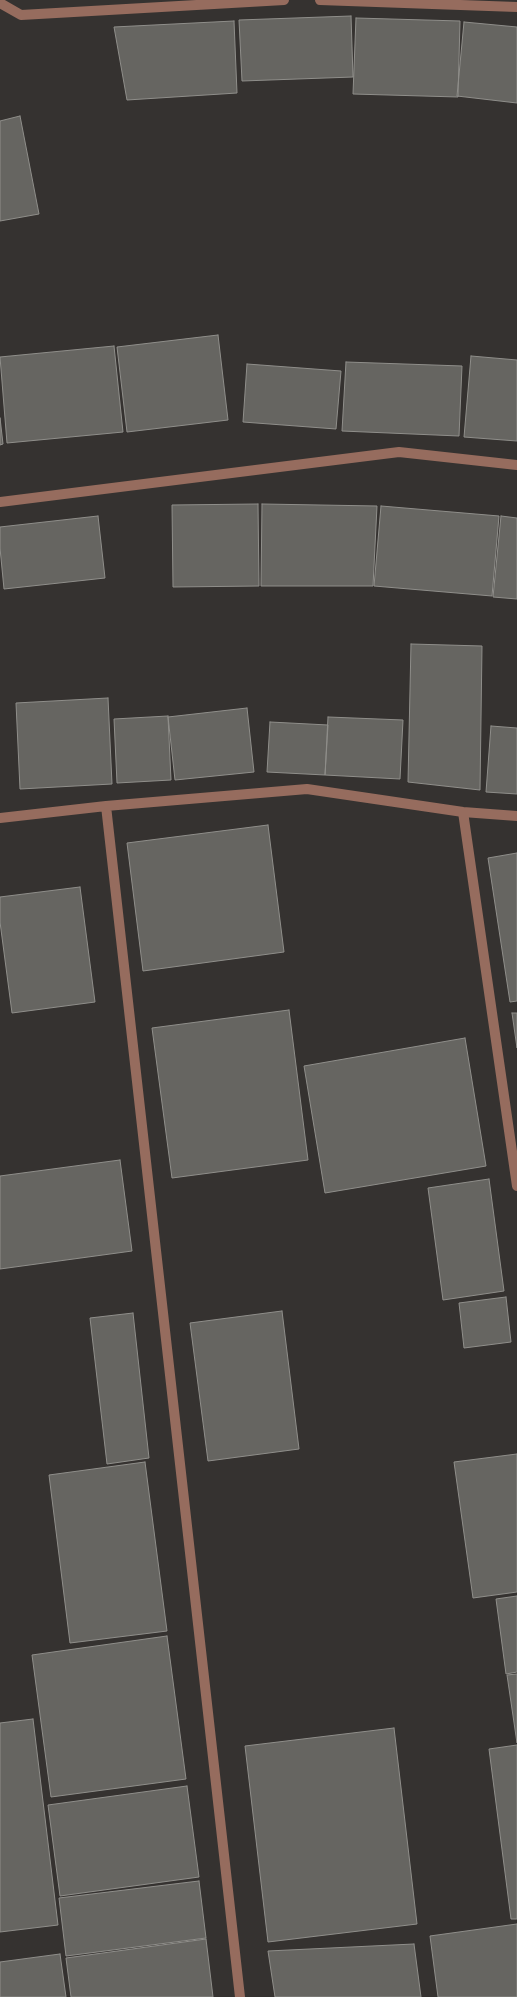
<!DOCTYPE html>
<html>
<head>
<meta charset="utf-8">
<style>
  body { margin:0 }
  canvas { display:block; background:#353230 }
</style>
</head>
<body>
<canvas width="517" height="1997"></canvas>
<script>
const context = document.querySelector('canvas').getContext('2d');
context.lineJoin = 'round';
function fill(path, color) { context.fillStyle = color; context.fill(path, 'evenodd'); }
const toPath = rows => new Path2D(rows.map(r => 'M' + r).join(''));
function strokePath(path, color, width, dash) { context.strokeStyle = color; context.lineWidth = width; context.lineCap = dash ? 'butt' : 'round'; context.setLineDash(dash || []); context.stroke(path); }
const building = toPath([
  [351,16,353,77,242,81,239,20,351,16],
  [356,18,460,21,458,97,353,94,356,18],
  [234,21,237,93,127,100,114,27,234,21],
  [464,22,517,27,517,103,457,96,464,22],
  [20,116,39,214,0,221,0,121,20,116],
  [218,335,228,420,127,432,117,347,218,335],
  [114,346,123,432,7,443,0,357,114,346],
  [471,356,517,360,517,441,464,437,471,356],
  [346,362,462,366,459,436,342,431,346,362],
  [247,364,341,371,336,429,243,422,247,364],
  [0,418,3,444,0,445,0,418],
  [258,504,259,586,173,587,172,505,258,504],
  [262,504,377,506,373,586,261,586,262,504],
  [381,506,499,516,492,596,374,586,381,506],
  [98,516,105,578,4,589,0,548,0,527,98,516],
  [501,516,517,518,517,599,493,597,501,516],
  [411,644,482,646,480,790,408,782,411,644],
  [108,698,112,784,20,789,16,703,108,698],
  [247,708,254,772,175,780,168,717,247,708],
  [168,716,171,780,117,783,114,719,168,716],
  [328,717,403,720,400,779,325,775,328,717],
  [270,722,328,725,325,775,267,772,270,722],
  [491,726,517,728,517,794,486,792,491,726],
  [268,825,284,952,143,971,127,843,268,825],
  [517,853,517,1001,510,1002,488,858,517,853],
  [80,887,95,1002,12,1013,0,922,0,897,80,887],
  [289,1010,308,1160,172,1178,152,1028,289,1010],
  [512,1013,517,1013,517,1048,512,1013],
  [465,1038,486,1166,325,1193,304,1066,465,1038],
  [120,1160,132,1251,0,1269,0,1176,120,1160],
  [489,1179,504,1291,443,1300,428,1188,489,1179],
  [506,1297,511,1342,464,1348,459,1303,506,1297],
  [282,1311,299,1449,208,1461,190,1323,282,1311],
  [133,1313,149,1458,107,1464,90,1318,133,1313],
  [517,1454,517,1592,473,1598,454,1462,517,1454],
  [145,1462,167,1631,70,1643,49,1475,145,1462],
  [517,1596,517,1672,506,1674,496,1599,517,1596],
  [167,1636,186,1779,51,1797,32,1655,167,1636],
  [517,1674,517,1743,507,1675,517,1674],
  [33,1719,58,1925,0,1932,0,1723,33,1719],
  [394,1728,417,1924,268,1942,245,1746,394,1728],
  [517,1745,517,1919,511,1919,489,1749,517,1745],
  [187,1786,199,1877,60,1896,48,1805,187,1786],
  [199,1881,206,1938,66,1956,59,1898,199,1881],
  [517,1924,517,1997,438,1997,430,1936,517,1924],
  [206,1939,213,1997,71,1997,66,1958,206,1939],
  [414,1944,421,1997,275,1997,268,1951,414,1944],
  [60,1954,66,1997,0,1997,0,1962,60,1954]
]);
fill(building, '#666561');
strokePath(building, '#8f8e8a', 1);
strokePath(toPath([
  [320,0,517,7],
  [0,3,21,15,284,0],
  [0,502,399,452,517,465],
  [106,806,240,1997],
  [463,812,517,1186],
  [0,818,106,806,307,789,463,812,517,816]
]), '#966c5e', 10);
</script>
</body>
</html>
